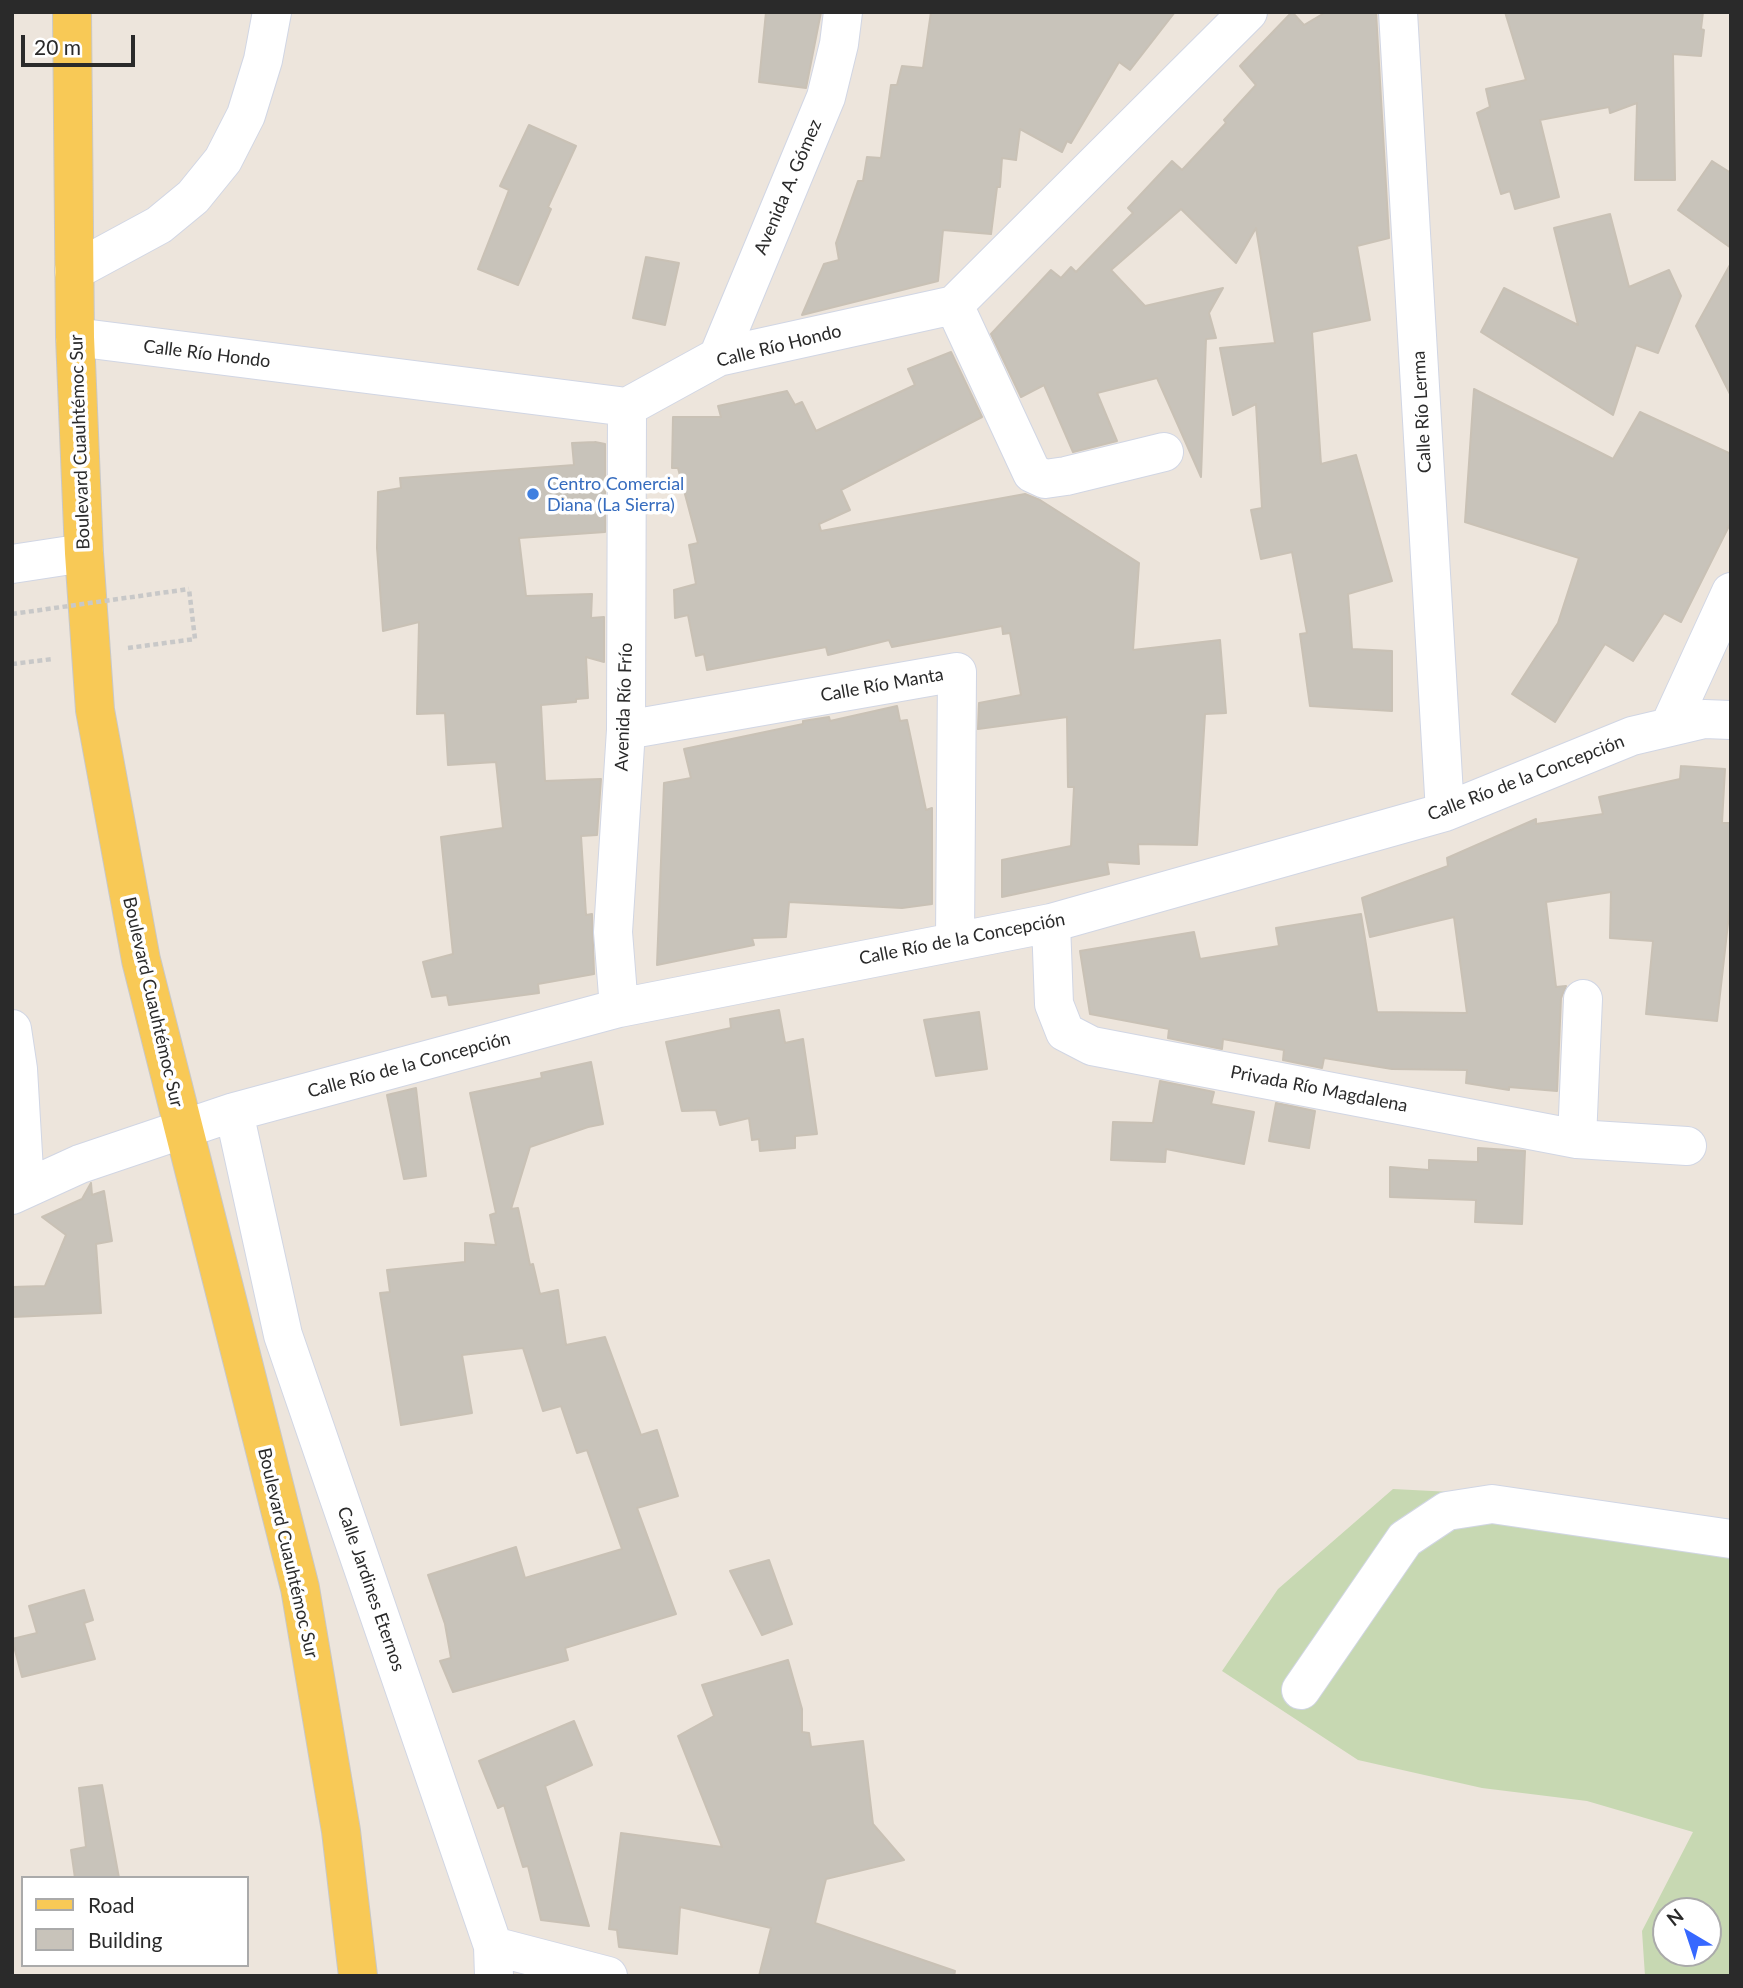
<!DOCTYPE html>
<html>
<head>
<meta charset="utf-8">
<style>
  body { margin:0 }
  #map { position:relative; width:1743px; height:1988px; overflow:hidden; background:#ede5dc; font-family:Lato,sans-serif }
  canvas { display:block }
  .frame { position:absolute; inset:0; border:14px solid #2a2a2a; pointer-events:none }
  .legend { position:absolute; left:21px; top:1876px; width:228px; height:91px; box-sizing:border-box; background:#fff; border:2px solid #aaa; margin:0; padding:9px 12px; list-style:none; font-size:21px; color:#2a2a2a }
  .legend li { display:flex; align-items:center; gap:14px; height:35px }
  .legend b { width:35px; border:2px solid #aaa }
  .north { position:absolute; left:1652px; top:1897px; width:70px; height:70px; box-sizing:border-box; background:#fff; border:2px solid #aaa; border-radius:50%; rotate:321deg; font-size:19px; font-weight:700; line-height:28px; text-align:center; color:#2a2a2a }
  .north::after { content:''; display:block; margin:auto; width:24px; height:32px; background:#3768ff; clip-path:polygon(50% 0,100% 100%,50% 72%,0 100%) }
  .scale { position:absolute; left:21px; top:35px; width:114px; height:32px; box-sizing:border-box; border:4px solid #2a2a2a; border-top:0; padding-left:9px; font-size:21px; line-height:24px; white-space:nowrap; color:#2a2a2a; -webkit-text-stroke:5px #fff; paint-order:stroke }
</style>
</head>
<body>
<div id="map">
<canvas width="1743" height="1988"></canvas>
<div class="frame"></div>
<ul class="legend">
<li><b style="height:9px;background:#f8c956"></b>Road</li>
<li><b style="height:19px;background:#c8c3ba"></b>Building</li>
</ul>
<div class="north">N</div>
<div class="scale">20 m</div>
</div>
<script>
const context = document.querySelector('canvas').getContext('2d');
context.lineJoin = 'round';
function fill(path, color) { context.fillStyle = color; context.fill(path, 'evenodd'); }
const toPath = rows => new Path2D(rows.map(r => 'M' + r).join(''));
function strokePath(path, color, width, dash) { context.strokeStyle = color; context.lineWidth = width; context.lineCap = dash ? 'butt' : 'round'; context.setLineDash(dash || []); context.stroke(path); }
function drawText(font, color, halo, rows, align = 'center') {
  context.font = font + ' Lato,sans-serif'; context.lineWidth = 7; context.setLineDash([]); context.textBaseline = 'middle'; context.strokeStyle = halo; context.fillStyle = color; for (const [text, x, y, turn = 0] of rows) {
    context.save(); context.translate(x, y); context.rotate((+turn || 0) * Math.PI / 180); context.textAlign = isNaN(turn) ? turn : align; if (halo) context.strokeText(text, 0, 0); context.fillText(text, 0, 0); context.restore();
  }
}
fill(toPath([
  [1393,1489,1530,1496,1731,1524,1731,1976,1645,1976,1642,1931,1693,1832,1587,1801,1482,1788,1358,1760,1222,1671,1278,1589],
  [1666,1911,1708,1911,1708,1953,1666,1953]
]), '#c7d8b2');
const building = toPath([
  [766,12,821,12,806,88,759,82,766,12],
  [931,12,1175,12,1130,70,1119,62,1071,143,1067,141,1062,152,1020,129,1016,160,1002,158,1000,187,997,187,991,234,943,230,938,281,802,315,824,264,839,260,836,243,858,181,863,181,867,157,881,158,891,85,897,85,902,66,923,68,931,12],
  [1292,12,1304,25,1326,12,1376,12,1389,238,1357,246,1370,320,1312,332,1321,464,1356,455,1392,581,1348,594,1352,649,1392,651,1392,711,1310,706,1300,634,1307,633,1292,552,1261,559,1251,510,1262,508,1256,404,1233,415,1220,348,1275,343,1256,228,1236,263,1181,209,1111,270,1145,306,1223,288,1209,313,1216,338,1206,339,1201,477,1157,378,1097,393,1117,441,1073,452,1044,385,1021,397,991,334,1051,270,1061,278,1071,267,1076,272,1133,213,1128,208,1172,161,1182,170,1226,123,1224,120,1256,85,1240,66,1292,12],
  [1505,12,1703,12,1701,29,1704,30,1701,56,1673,54,1675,180,1635,180,1637,103,1610,113,1609,107,1540,120,1559,197,1515,209,1510,191,1501,194,1477,113,1490,107,1486,89,1526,80,1505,12],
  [529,125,576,146,548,207,551,209,518,285,478,269,509,190,500,186,529,125],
  [1712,161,1731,173,1731,248,1678,210,1712,161],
  [1610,214,1629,287,1669,270,1681,296,1658,353,1636,345,1613,415,1481,332,1504,288,1578,325,1554,228,1610,214],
  [646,257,679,263,665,325,633,318,646,257],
  [1731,263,1731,396,1696,326,1731,263],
  [951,352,982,417,841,490,850,510,819,524,821,531,1025,494,1040,500,1139,563,1133,650,1220,640,1226,713,1205,714,1197,845,1138,844,1139,864,1107,862,1109,874,1002,897,1002,860,1071,846,1074,787,1068,787,1067,717,978,729,979,703,1021,695,1010,633,1003,634,1002,626,892,647,889,640,828,655,826,647,707,670,704,654,696,656,688,615,675,618,674,590,696,584,689,545,698,543,678,468,672,468,673,417,721,417,718,406,787,391,795,405,802,402,816,431,915,385,908,369,951,352],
  [1474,389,1613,459,1640,412,1731,454,1731,522,1681,622,1664,613,1633,661,1605,644,1555,722,1512,694,1558,623,1579,558,1465,522,1474,389],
  [595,442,605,444,605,532,519,538,526,596,592,594,591,618,604,617,604,662,586,657,588,698,576,699,576,702,541,705,545,781,601,779,597,835,581,836,586,915,592,914,594,974,538,984,539,993,449,1005,447,995,432,997,423,962,453,954,441,837,503,828,496,762,448,765,445,713,417,714,419,622,383,631,377,548,378,492,401,488,400,478,574,465,572,443,595,442],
  [897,706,900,721,907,720,926,810,932,808,932,904,902,908,789,902,786,937,752,938,754,945,657,965,664,783,691,778,684,749,803,724,803,721,829,717,830,721,897,706],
  [1681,766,1725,769,1722,823,1731,823,1731,897,1717,1021,1646,1014,1653,941,1610,938,1611,892,1546,902,1556,987,1566,986,1561,998,1557,1091,1509,1087,1509,1090,1466,1083,1467,1070,1392,1069,1324,1058,1322,1068,1283,1060,1284,1050,1223,1039,1222,1049,1168,1038,1169,1029,1090,1014,1080,951,1194,932,1200,959,1279,946,1276,928,1361,914,1377,1012,1467,1013,1454,917,1370,937,1362,898,1448,866,1447,858,1536,819,1536,824,1603,814,1599,797,1680,779,1681,766],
  [779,1010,785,1043,803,1039,817,1134,795,1136,795,1148,760,1151,759,1139,752,1140,749,1118,720,1125,716,1110,682,1111,666,1042,731,1028,730,1019,779,1010],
  [979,1012,987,1069,936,1076,924,1020,979,1012],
  [591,1062,603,1124,588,1127,530,1147,511,1209,518,1208,530,1265,533,1264,540,1294,558,1290,566,1345,605,1337,641,1435,657,1430,678,1496,637,1508,676,1614,565,1648,568,1660,453,1692,440,1661,451,1658,445,1624,428,1575,516,1547,525,1578,622,1549,587,1450,577,1453,561,1406,543,1411,523,1348,462,1355,472,1413,401,1425,380,1293,390,1292,387,1270,465,1262,465,1243,496,1245,490,1215,496,1213,470,1093,542,1078,541,1073,591,1062],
  [1160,1081,1214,1092,1211,1104,1254,1112,1244,1164,1166,1149,1165,1162,1111,1160,1113,1122,1153,1123,1160,1081],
  [416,1088,426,1176,404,1179,387,1095,416,1088],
  [1276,1103,1315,1111,1309,1148,1269,1141,1276,1103],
  [1478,1148,1525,1151,1522,1224,1475,1222,1476,1200,1390,1197,1390,1167,1429,1170,1429,1160,1478,1162,1478,1148],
  [91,1183,92,1195,104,1191,112,1241,96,1244,101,1313,12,1317,12,1287,45,1286,66,1235,42,1217,82,1199,91,1183],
  [769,1560,792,1624,762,1635,730,1571,769,1560],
  [84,1590,93,1620,84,1623,95,1659,22,1677,12,1639,37,1633,29,1606,84,1590],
  [788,1660,802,1709,802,1732,809,1733,811,1747,863,1741,873,1824,904,1860,826,1879,815,1923,955,1971,954,1976,759,1976,771,1928,680,1907,677,1954,619,1947,617,1930,609,1929,621,1833,722,1847,678,1736,714,1716,702,1685,788,1660],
  [574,1721,592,1765,545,1786,589,1926,541,1920,528,1866,523,1867,504,1805,498,1808,479,1761,574,1721],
  [102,1785,119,1878,75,1878,71,1850,86,1847,79,1788,102,1785]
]);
fill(building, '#c8c3ba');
strokePath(building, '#c9c1b5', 2);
const minor = toPath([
  [1398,12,1445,812],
  [74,271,159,225,193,197,223,160,246,115,263,60,272,12],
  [954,305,1032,473,1045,479,1066,476,1164,452],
  [75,337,627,407,718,357,954,305,1248,12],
  [718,357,826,97,839,44,843,12],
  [12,564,84,553],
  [1670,725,1731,592],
  [626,730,957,672,955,940],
  [1051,923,1054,1004,1065,1032,1092,1046,1577,1139,1687,1146],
  [619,1008,613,932,626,730,627,407],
  [12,1029,18,1069,25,1188],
  [234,1112,283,1335,493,1946,494,1976],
  [1577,1139,1583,999],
  [12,1195,80,1164,234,1112,619,1008,1051,923,1445,812,1632,736,1704,719,1731,720],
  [1301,1690,1405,1539,1447,1511,1492,1504,1731,1539],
  [493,1946,608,1976]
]);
const major = toPath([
  [72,12,75,337,84,553,95,710,141,960,300,1588,341,1831,358,1976]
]);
strokePath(minor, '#d1d6e4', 40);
strokePath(major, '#c8c8c8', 40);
strokePath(toPath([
  [128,648,195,639,189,589],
  [12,664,53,659]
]), '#c8c8c8', 4.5, [5, 3.5]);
strokePath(minor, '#fff', 38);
strokePath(major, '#f8c956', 38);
strokePath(toPath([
  [12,614,189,589]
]), '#c8c8c8', 4.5, [5, 3.5]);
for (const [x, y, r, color] of [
  [533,494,7,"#3f7fe0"]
]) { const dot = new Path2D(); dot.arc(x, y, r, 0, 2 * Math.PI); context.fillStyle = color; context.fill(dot); strokePath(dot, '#fff', 2.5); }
drawText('18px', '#2a2a2a', '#fff', [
  ["Avenida A. Gómez",788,187,-67],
  ["Calle Río Hondo",779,346,-14],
  ["Calle Río Hondo",207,354,7],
  ["Calle Río Lerma",1422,412,-93],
  ["Boulevard Cuauhtémoc Sur",80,442,-92],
  ["Calle Río Manta",882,685,-10],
  ["Avenida Río Frío",624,707,-88],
  ["Calle Río de la Concepción",1526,778,-21],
  ["Calle Río de la Concepción",962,939,-11],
  ["Boulevard Cuauhtémoc Sur",153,1002,77],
  ["Calle Río de la Concepción",409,1065,-15],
  ["Privada Río Magdalena",1319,1089,11],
  ["Boulevard Cuauhtémoc Sur",288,1553,77],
  ["Calle Jardines Eternos",371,1589,71]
]);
drawText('18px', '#366cbe', '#fff', [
  ["Centro Comercial",547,484],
  ["Diana (La Sierra)",547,505]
], 'left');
</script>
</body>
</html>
